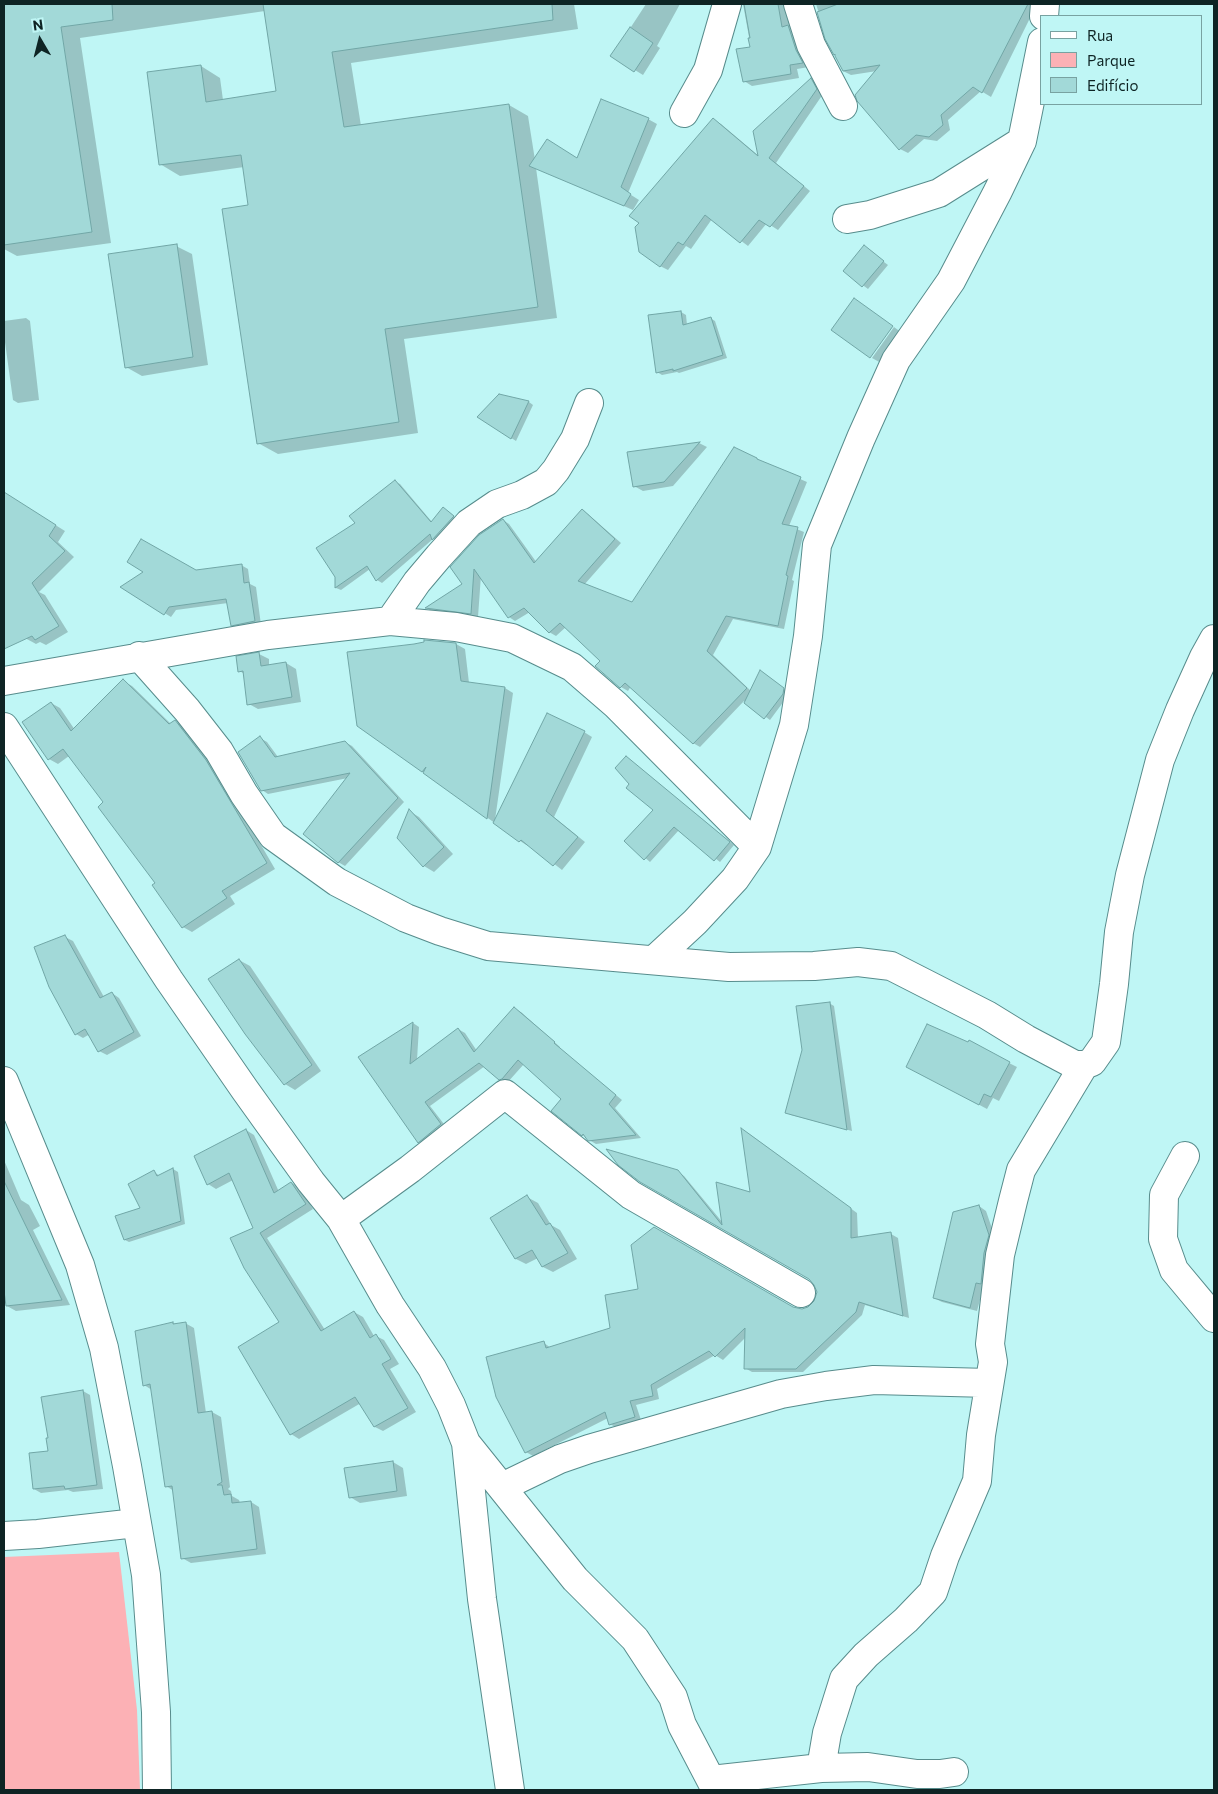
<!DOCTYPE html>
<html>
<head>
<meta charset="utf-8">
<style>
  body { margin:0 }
  #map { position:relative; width:1218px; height:1794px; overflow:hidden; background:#bff6f5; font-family:Commissioner,sans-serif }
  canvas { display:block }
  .frame { position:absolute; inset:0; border:5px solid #0e2424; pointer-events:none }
  .legend { position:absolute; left:1040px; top:15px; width:162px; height:90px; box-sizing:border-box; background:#bff6f5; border:1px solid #78a2a1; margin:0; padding:6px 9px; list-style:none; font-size:15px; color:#0e2424 }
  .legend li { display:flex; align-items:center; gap:10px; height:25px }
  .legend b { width:25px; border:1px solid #78a2a1 }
  .north { position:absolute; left:15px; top:15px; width:50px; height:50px; -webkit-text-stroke:4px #bff6f5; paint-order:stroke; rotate:352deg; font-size:14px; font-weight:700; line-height:20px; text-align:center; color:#0e2424 }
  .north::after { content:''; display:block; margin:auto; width:18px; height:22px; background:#0e2424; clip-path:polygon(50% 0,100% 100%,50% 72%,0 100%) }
</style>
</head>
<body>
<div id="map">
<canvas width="1218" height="1794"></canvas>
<div class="frame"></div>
<ul class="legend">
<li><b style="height:6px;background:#fff"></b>Rua</li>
<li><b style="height:14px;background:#fcb1b5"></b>Parque</li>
<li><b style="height:14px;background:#a2d9d8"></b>Edifício</li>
</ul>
<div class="north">N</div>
</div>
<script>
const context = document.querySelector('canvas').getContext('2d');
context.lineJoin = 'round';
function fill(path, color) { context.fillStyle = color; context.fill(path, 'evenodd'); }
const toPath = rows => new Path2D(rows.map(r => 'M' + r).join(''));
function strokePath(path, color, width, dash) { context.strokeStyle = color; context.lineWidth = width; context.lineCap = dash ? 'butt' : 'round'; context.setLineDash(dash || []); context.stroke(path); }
fill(toPath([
  [119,1552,137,1710,140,1790,4,1790,4,1557]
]), '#fcb1b5');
fill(toPath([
  [4,4,574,4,578,29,351,63,361,126,509,105,528,116,535,160,577,159,648,119,657,124,628,193,639,200,633,210,536,168,557,318,404,339,418,433,278,454,258,443,249,206,244,167,180,176,160,164,201,66,220,78,223,100,277,92,265,11,80,38,111,243,17,256,4,249],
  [646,4,680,4,657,46,660,48,643,75,612,56],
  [743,4,791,4,809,67,797,69,799,78,752,86,744,81,751,48],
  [816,4,1030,4,1031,16,991,97,981,91,948,120,950,130,937,141,924,139,908,153,900,149,877,71,851,75,843,71,827,38],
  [811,80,818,84,823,94,776,163,810,191,778,230,767,223,748,246,712,219,691,249,686,246,668,270,660,266,713,120,721,124,760,157],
  [176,246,192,254,208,365,142,376,126,367],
  [868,250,888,265,868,289,844,271],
  [681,312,686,315,687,325,710,318,715,321,727,358,679,373,677,372,662,375,657,372],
  [26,318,30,321,39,400,18,403,13,400,4,335,4,321],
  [894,327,902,333,881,363,872,358],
  [499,395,529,402,533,405,516,441,479,417],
  [699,443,707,447,673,486,643,491,634,486,628,453],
  [763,463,807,482,789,526,804,532,792,580,794,581,784,629,733,619,713,655,751,691,765,674,788,692,787,697,770,720,744,701,700,747,693,743,631,686,628,691,621,687,597,666,602,660,566,627,556,636,549,632,530,612,515,621,509,617,481,575,478,617,433,612,427,608,463,584,503,520,509,524,537,563,582,510,588,514,621,543,584,585,632,604],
  [395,482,400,484,432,522,448,511,458,520,438,542,433,539,382,583,377,580,370,569,341,590,336,588,336,577,357,523],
  [4,493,65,531,58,542,74,557,39,592,45,595,68,632,46,645,40,642,36,644,25,638,19,596,4,576],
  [241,565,248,569,250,584,256,587,261,625,238,629,232,625,228,603,176,610,171,617,122,587],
  [456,644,465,649,469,683,505,688,513,693,495,820,584,732,592,737,554,817,585,842,562,870,529,844,528,846,520,841,422,771],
  [259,654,269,659,269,666,286,663,296,669,301,702,258,709,249,704,244,674,240,671],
  [123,681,132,686,171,724,175,721,184,727,215,766,275,869,230,896,235,904,192,932,183,927,105,803,69,756,58,764,49,759,51,703,60,708,75,730],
  [260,738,267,742,278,757,345,742,352,746,404,802,345,866,338,862,348,778,268,794,262,790],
  [631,761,734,845,720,862,679,830,650,862,626,841,654,810],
  [409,811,419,817,453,854,434,872,424,866],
  [65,937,73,941,104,997,112,993,119,998,141,1036,107,1055,99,1051,90,1034,83,1038,76,1034],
  [239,960,250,966,321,1071,295,1090,285,1084,246,1033],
  [829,1003,834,1006,852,1131,791,1115,786,1112,803,1051],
  [514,1009,521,1012,560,1047,559,1048,622,1100,615,1108,641,1138,596,1144,589,1140,583,1135,563,1099,524,1064,507,1083,485,1066,430,1106,447,1128,425,1146,419,1142,359,1057,413,1023,419,1027,417,1060,458,1029,465,1033,477,1051],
  [1009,1063,1017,1067,999,1101,993,1098,987,1109,916,1071],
  [246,1130,254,1135,279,1192,292,1183,300,1188,313,1209,267,1238,325,1330,354,1312,363,1317,374,1336,376,1336,384,1340,399,1364,390,1369,416,1412,383,1431,375,1427,361,1403,299,1439,291,1434,281,1323,255,1229,233,1180,216,1189,208,1184],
  [748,1133,857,1213,858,1238,891,1234,898,1238,909,1318,865,1305,862,1315,803,1372,752,1372,745,1368,746,1337,723,1360,715,1355,657,1389,659,1399,636,1405,641,1420,617,1428,610,1424,608,1418,533,1456,526,1452,544,1343,551,1348,612,1329,793,1308,802,1310,810,1307,816,1301,818,1292,815,1284,810,1278,641,1181,677,1171,684,1176,723,1223,751,1194],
  [4,1160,21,1200,29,1205,40,1226,33,1230,70,1305,16,1311,7,1306,4,1282],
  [173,1169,178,1172,185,1224,129,1242,125,1240,142,1208,154,1172,160,1176],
  [527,1197,538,1203,551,1225,560,1230,577,1259,553,1272,543,1267,538,1258,526,1264,516,1259,492,1218],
  [979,1206,986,1211,996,1240,977,1311,942,1302,934,1298],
  [173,1323,176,1325,185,1323,194,1328,206,1413,212,1412,221,1417,230,1487,228,1489,231,1491,232,1496,239,1500,240,1503,251,1502,259,1507,266,1554,191,1563,182,1558,174,1491,166,1486,152,1390,144,1385],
  [83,1391,90,1395,103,1489,73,1492,68,1490,41,1493,34,1489,49,1452],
  [393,1462,403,1468,407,1496,360,1503,350,1497]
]), '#0003');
const building = toPath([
  [4,4,112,4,113,20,61,27,92,232,4,245,4,4],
  [263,4,552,4,553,20,332,52,344,127,509,104,538,307,385,329,399,422,257,444,222,209,248,205,241,155,159,165,147,72,201,65,206,102,276,91,263,4],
  [744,4,778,4,782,27,788,25,796,50,803,63,790,65,791,74,743,82,736,49,750,47,748,38,750,38,744,4],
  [838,4,1028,4,982,93,973,87,941,115,943,125,929,137,916,135,899,150,857,101,855,95,880,65,843,71,835,56,835,54,834,55,825,39,817,12,838,4],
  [630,27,653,43,634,72,610,56,630,27],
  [811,78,817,89,769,158,804,186,770,227,759,220,740,243,705,215,683,245,678,242,660,267,639,252,635,227,639,223,629,216,713,118,758,156,753,131,811,78],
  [601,99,649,118,621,187,631,194,624,206,529,166,547,139,577,158,601,99],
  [177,244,193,357,125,368,108,254,177,244],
  [864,245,884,261,862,287,843,271,864,245],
  [854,298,893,326,870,358,831,330,854,298],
  [681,311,683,325,711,317,723,355,673,371,673,369,656,373,648,315,681,311],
  [499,394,529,401,511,439,477,417,499,394],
  [700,442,664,482,633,487,627,452,700,442],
  [734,447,757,458,757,459,801,477,782,524,798,527,786,575,788,576,778,626,726,616,707,651,747,688,693,744,625,683,620,688,595,666,600,661,560,623,549,633,524,608,508,618,474,569,471,614,425,608,462,584,450,567,479,535,503,519,534,563,582,509,615,539,578,581,632,602,734,447],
  [395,480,431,522,443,507,454,516,432,540,430,534,376,581,367,566,335,588,335,577,316,548,355,523,349,516,395,480],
  [4,492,56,525,49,536,65,551,32,583,59,626,35,640,32,636,4,649,4,492],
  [141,539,196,570,242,564,244,583,249,582,255,621,231,626,226,599,169,607,164,615,120,587,143,572,127,562,141,539],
  [424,640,456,643,461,681,505,687,487,819,423,773,426,767,422,772,357,726,347,652,414,644,424,642,424,640],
  [259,652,261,666,286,662,292,697,247,705,243,671,238,672,236,656,259,652],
  [760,670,784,688,783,694,764,719,744,703,760,670],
  [123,679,169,724,175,720,206,760,267,863,222,891,227,898,182,928,152,885,155,883,98,807,103,802,63,749,48,760,22,722,51,702,71,731,123,679],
  [547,713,585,731,546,811,578,837,553,866,521,840,519,842,493,823,547,713],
  [260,736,275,757,345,741,398,798,338,863,303,834,350,773,261,791,238,752,260,736],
  [626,756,730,842,714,861,674,827,644,860,624,841,653,810,626,788,629,784,615,768,626,756],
  [409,809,444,847,423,867,397,838,409,809],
  [65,935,100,998,112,992,134,1032,98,1052,85,1029,75,1035,49,987,34,947,65,935],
  [239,959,312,1065,284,1085,245,1034,208,979,239,959],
  [830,1002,847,1130,785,1113,802,1050,796,1006,830,1002],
  [514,1007,555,1042,554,1043,616,1095,609,1104,636,1135,588,1141,583,1134,582,1136,551,1111,561,1099,518,1060,502,1079,499,1080,479,1063,425,1102,441,1124,418,1143,358,1057,413,1022,410,1064,458,1028,474,1052,514,1007],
  [927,1024,968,1042,969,1040,1010,1062,991,1097,984,1094,979,1105,906,1067,927,1024],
  [741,1128,851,1208,851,1238,891,1232,903,1316,859,1302,856,1312,796,1369,744,1369,745,1328,715,1357,709,1351,651,1385,653,1396,630,1401,635,1417,609,1425,605,1412,525,1453,496,1397,486,1357,544,1341,546,1348,610,1328,605,1295,638,1289,631,1245,654,1227,793,1307,802,1309,808,1307,814,1301,817,1292,814,1285,809,1279,640,1182,618,1165,606,1149,678,1170,722,1225,716,1182,750,1192,741,1128],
  [246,1129,274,1193,291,1182,306,1204,260,1233,321,1331,354,1311,370,1338,376,1334,391,1359,382,1364,408,1408,374,1427,355,1397,290,1435,238,1347,279,1322,244,1268,230,1238,253,1228,229,1173,207,1185,194,1156,246,1129],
  [173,1168,181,1221,124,1240,115,1216,140,1208,128,1184,154,1170,157,1176,173,1168],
  [4,1181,62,1300,6,1306,4,1291,4,1181],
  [527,1195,546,1225,550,1223,568,1253,542,1267,532,1250,515,1259,490,1218,527,1195],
  [979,1205,989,1235,984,1253,981,1284,976,1283,970,1308,933,1298,953,1212,979,1205],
  [173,1322,173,1324,186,1322,198,1413,212,1411,222,1482,217,1485,222,1485,224,1495,231,1494,232,1503,251,1501,257,1549,181,1559,172,1486,165,1487,150,1384,143,1386,135,1331,173,1322],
  [83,1390,97,1485,65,1489,64,1486,33,1489,29,1453,48,1451,46,1438,48,1438,41,1397,83,1390],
  [393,1461,397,1491,349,1498,344,1468,393,1461]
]);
fill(building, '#a2d9d8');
strokePath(building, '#71a6a6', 1);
const minor = toPath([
  [798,4,811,45,843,106],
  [1044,16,1045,4],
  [684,113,708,70,727,4],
  [847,219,870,215,939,193,1022,141],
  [390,621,417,582,439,556,469,523,497,504,522,495,546,482,556,470,575,439,589,403],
  [139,656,187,710,219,751,244,794,273,836,337,882,406,918,440,931,488,946,729,967,814,966,858,962,891,966,987,1015,1026,1039,1075,1065,1084,1065,1092,1062,1106,1042,1114,984,1119,932,1130,875,1160,760,1180,710,1204,657,1214,639],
  [4,681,268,635,390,621,456,627,512,638,572,667,616,705,757,847],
  [4,727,169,980,245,1090,311,1182,341,1219,390,1305,432,1368,451,1405,466,1443,482,1599,510,1790],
  [654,960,695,922,735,879,757,847,794,725,808,636,817,545,861,438,896,360,951,281,998,191,1022,141,1042,42],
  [4,1081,80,1265,104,1348,127,1466,146,1575,156,1712,157,1790],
  [1185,1156,1164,1195,1163,1239,1174,1270,1214,1318],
  [341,1219,410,1169,505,1094,631,1195,801,1293],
  [466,1443,575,1579,635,1639,673,1697,682,1725,716,1790],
  [502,1487,560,1459,589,1449,781,1394,826,1386,874,1380,989,1383],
  [4,1536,38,1534,136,1523],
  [821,1768,827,1733,844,1679,866,1655,906,1620,933,1592,945,1556,977,1481,981,1435,993,1362,990,1344,1000,1255,1013,1201,1021,1170,1084,1065],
  [711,1780,821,1768,868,1767,917,1774,940,1774,954,1772]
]);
strokePath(minor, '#578c8c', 30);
strokePath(minor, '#fff', 28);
</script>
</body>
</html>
